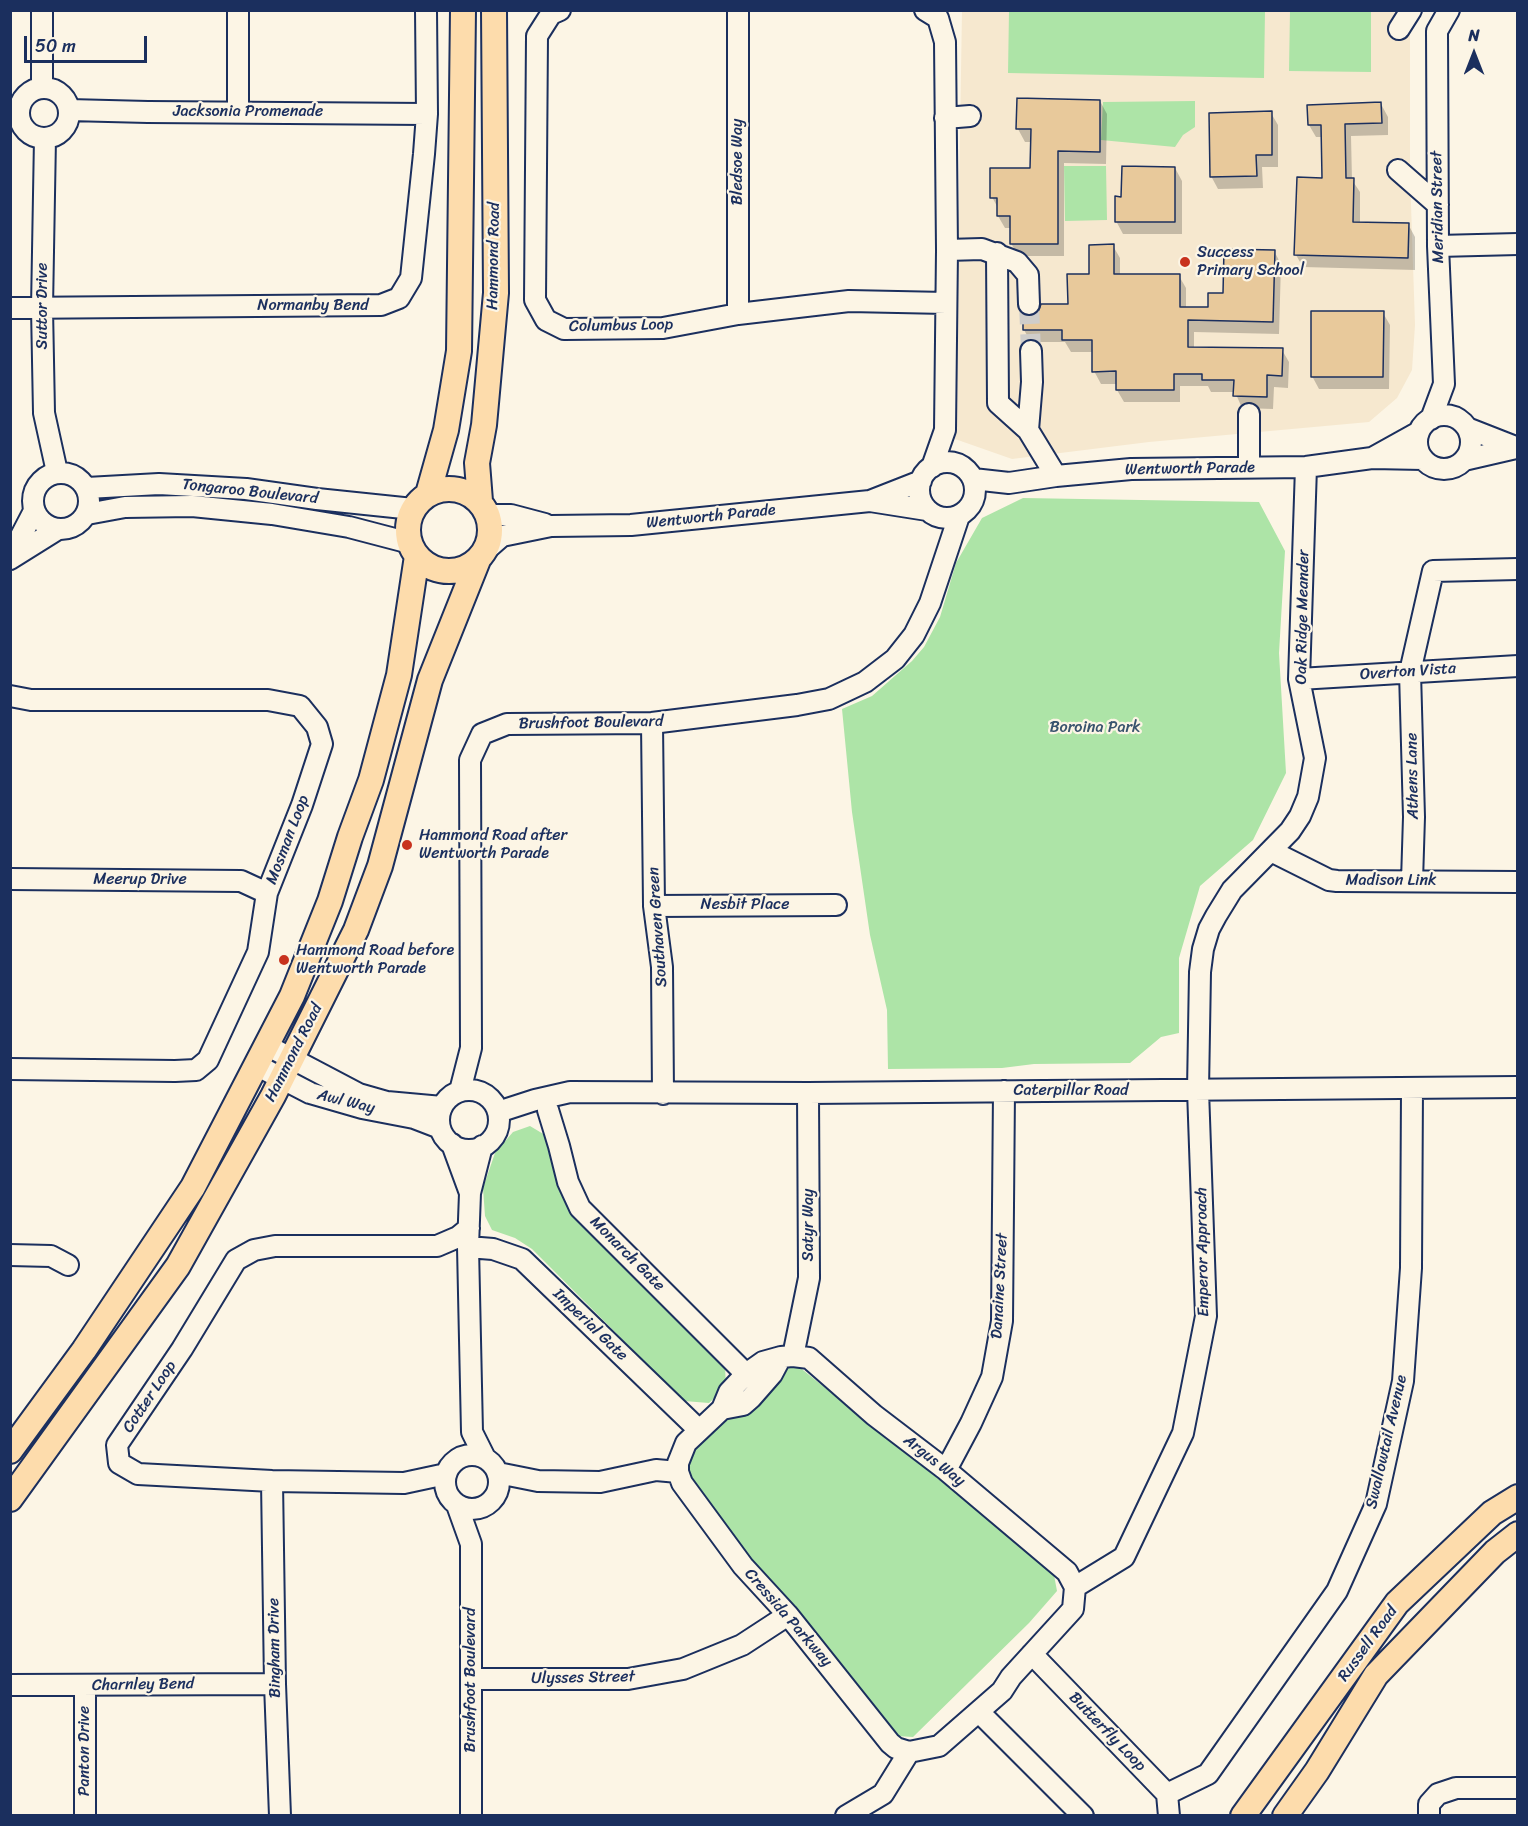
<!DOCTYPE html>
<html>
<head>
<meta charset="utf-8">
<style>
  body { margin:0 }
  #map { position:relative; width:1528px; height:1826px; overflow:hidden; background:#fcf5e5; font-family:Sriracha,sans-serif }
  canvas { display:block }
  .frame { position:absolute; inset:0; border:12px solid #1b2f5e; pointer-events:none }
  .north { position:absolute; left:1444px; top:24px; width:60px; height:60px; -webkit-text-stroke:4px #fcf5e5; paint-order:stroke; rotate:0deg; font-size:16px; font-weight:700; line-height:24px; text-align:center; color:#1b2f5e }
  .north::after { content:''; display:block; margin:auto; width:21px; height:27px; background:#1b2f5e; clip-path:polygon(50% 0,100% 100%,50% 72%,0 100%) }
  .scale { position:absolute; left:24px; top:36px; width:123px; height:27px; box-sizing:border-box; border:3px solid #1b2f5e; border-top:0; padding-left:8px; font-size:18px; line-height:21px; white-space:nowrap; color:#1b2f5e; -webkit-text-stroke:4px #fcf5e5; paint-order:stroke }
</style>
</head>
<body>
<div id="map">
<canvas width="1528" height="1826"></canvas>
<div class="frame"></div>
<div class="north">N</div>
<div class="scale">50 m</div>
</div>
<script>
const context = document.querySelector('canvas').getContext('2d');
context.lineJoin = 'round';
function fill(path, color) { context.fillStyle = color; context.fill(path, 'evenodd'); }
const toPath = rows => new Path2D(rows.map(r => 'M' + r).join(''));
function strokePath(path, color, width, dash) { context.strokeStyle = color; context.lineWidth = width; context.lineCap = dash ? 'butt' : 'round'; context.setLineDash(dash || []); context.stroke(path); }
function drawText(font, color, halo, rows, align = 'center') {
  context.font = font + ' Sriracha,sans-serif'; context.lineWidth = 4.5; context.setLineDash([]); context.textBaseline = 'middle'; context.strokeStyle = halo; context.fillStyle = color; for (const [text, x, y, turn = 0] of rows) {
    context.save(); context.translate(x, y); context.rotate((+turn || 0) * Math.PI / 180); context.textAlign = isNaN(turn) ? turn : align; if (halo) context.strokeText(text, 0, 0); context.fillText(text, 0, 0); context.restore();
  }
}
fill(toPath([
  [962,11,1410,11,1410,174,1415,325,1412,370,1397,398,1369,422,1149,442,1012,459,955,439]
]), '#f6e8cf');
fill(toPath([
  [1009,11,1265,11,1264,78,1008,73],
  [1290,11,1371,11,1371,72,1289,71],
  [1195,101,1195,127,1183,135,1175,147,1101,140,1103,102],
  [1106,166,1107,220,1065,221,1064,166],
  [1023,498,1259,502,1285,551,1279,653,1286,773,1253,840,1200,886,1179,958,1179,1033,1161,1037,1130,1063,1034,1064,1002,1068,888,1069,887,1010,870,935,852,812,842,709,872,696,912,661,924,647,940,617,956,563,982,518],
  [530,1126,545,1135,557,1183,572,1209,725,1366,726,1387,709,1403,684,1401,532,1249,515,1238,492,1230,485,1216,483,1188,495,1153,513,1132],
  [798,1366,993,1523,1054,1575,1057,1591,1029,1623,913,1737,897,1736,830,1661,703,1503,684,1471,684,1459,773,1367]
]), '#ade4a7');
fill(toPath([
  [1018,100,1100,101,1107,114,1106,164,1064,163,1064,256,1018,256,1011,243,1011,228,1005,228,998,216,998,208,992,197,1031,169,1032,142,1025,142,1018,129],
  [1381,104,1388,117,1388,135,1351,136,1352,180,1360,192,1360,223,1408,224,1415,237,1415,270,1303,267,1296,255,1323,179,1322,137,1316,137,1309,125],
  [1271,113,1278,125,1278,167,1262,167,1263,188,1218,189,1211,176],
  [1175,168,1182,181,1182,234,1123,234,1116,221,1123,198],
  [1113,246,1120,258,1120,276,1179,276,1186,288,1186,308,1209,308,1274,251,1281,264,1279,334,1194,332,1194,348,1282,350,1289,362,1288,388,1274,387,1273,409,1242,408,1235,392,1211,392,1208,386,1180,386,1180,402,1124,402,1117,390,1117,384,1101,384,1094,371,1094,352,1071,352,1065,342,1031,342,1024,330,1029,317,1069,305],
  [1383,313,1390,325,1389,389,1319,389,1312,376]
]), '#0003');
const building = toPath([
  [1017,98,1100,100,1100,152,1058,151,1058,244,1010,244,1010,216,997,216,997,198,990,198,990,168,1030,168,1031,129,1016,129,1017,98],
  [1381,102,1382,123,1345,124,1346,178,1354,178,1353,222,1409,223,1408,258,1294,255,1297,177,1322,178,1321,125,1308,125,1307,105,1381,102],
  [1272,111,1272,155,1256,155,1257,176,1210,177,1209,113,1272,111],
  [1122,166,1175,167,1175,222,1115,222,1115,196,1121,197,1122,166],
  [1114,244,1114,274,1180,274,1180,307,1208,307,1208,293,1223,293,1224,249,1275,250,1273,322,1188,320,1188,347,1283,348,1282,376,1267,375,1267,397,1233,396,1234,380,1202,380,1202,374,1174,374,1174,390,1116,390,1116,371,1092,372,1092,340,1062,340,1062,330,1023,330,1023,314,1029,316,1035,314,1039,310,1041,304,1068,304,1067,274,1089,274,1089,245,1114,244],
  [1311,311,1384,311,1383,377,1311,377,1311,311]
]);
fill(building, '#e8c99b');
strokePath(building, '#1b2f5e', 1.5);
strokePath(toPath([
  [1029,304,1031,351]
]), '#cfcdca', 20, [20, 10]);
const minor = toPath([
  [42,10,42,88],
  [560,10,551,14,537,36,535,300,546,320,564,329,663,328,738,314,849,301,946,303],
  [925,10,938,18,945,42,947,250,945,430,932,467],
  [1399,29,1411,10],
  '19 113a25 25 0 1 1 50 0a25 25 0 1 1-50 0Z',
  [69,110,148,112,427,114],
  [238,111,238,10],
  [945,118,970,116],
  [45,138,42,308,44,413,57,472],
  [1398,170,1438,205],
  [1438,246,1518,244],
  [947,250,982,249,1017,262,1028,275,1029,304],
  [997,253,998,403,1028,430,1056,476],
  [10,308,381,305,399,298,411,278,424,154,427,114,426,10],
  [738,314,738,10],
  [1249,414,1249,467],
  '1417 442a27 27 0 1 1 54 0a27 27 0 1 1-54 0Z',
  [1431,419,1444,384,1438,246,1437,31,1449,10],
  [1467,428,1518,448],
  [1028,430,1032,382,1031,351],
  [1374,457,1419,432],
  [1464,460,1516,448],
  '919 490a28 28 0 1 1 56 0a28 28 0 1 1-56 0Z',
  '33 501a28 28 0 1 1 56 0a28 28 0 1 1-56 0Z',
  [973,479,1009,483,1056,476,1131,469,1306,467,1372,458,1423,459],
  [87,488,159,484,246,489,317,499,413,509],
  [870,501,921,481],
  [87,514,125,507,192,506,272,514,349,527,410,543],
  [487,515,511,515,545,524],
  [486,550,502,536,551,526,631,525,870,501,927,510],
  [10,557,34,511],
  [10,559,58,529],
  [1299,679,1518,666],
  [10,696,31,700,268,700,300,706,317,727,322,744,302,805,267,893,258,952,208,1060,196,1070,175,1071,10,1069],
  [652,723,654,906,662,967,663,1094],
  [1271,851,1329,880,1337,881,1518,882],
  [10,879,241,881,267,893],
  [1412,881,1414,817,1410,672,1433,571,1518,569],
  [654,906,836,905],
  [266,1045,359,1094,387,1102,442,1107],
  [256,1065,310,1093,362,1108,414,1118,440,1128],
  '439 1120a30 30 0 1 1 60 0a30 30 0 1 1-60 0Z',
  [460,1091,471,1048,470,760,482,734,507,724,652,723,797,705,829,699,865,682,895,659,914,635,930,603,959,516],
  [548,1110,559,1146,568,1182,580,1208,746,1374],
  [498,1112,535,1100,570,1092,808,1093,1518,1087],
  [452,1144,470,1193],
  [482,1146,470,1193,468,1247,472,1432,485,1458],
  [468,1247,493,1249,522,1259,699,1430],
  [10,1255,51,1256,68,1265],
  [793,1356,809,1278,808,1093],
  [722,1409,743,1405,751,1398,772,1374,781,1357],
  '445 1482a27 27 0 1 1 54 0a27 27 0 1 1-54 0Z',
  [946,1470,971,1423,992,1377,1002,1321,1004,1091],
  [678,1472,682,1483,743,1566,788,1615,890,1743,896,1748,909,1752],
  [498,1473,538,1481,600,1482,656,1470,678,1472,678,1463,686,1443,722,1409,729,1392,746,1374,763,1362,781,1357,793,1356,809,1358,874,1415,946,1470,1067,1572,1075,1587],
  [446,1474,404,1483,272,1481,138,1474,119,1463,117,1445,182,1349,236,1260,254,1250,275,1246,437,1246,458,1237,469,1228],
  [272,1481,275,1684,280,1816],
  [457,1505,471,1544,471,1816],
  [1075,1587,1124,1557,1183,1433,1206,1316,1198,1090,1200,972,1203,949,1209,929,1216,916,1232,890,1290,831,1300,816,1308,797,1315,758,1299,679,1306,467],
  [1032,1654,1167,1794,1169,1816],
  [472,1679,628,1679,683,1669,742,1645,788,1615],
  [10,1685,275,1684],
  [85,1686,85,1816],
  [979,1712,1083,1816],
  [1167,1794,1208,1774,1337,1591,1376,1504,1403,1381,1411,1268,1412,1089],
  [846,1816,883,1794,909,1752,939,1746,1002,1691,1011,1677,1073,1609,1075,1587],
  [1429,1816,1429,1804,1438,1794,1456,1788,1518,1788]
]);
const major = toPath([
  '408 530a41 41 0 1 1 82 0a41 41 0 1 1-82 0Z',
  [428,494,446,430,459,351,463,10],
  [480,501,477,463,484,425,496,293,494,10],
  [10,1451,84,1350,193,1187,292,996,330,901,350,837,371,780,399,675,417,556],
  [10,1499,178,1266,273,1096,356,930,380,866,430,680,478,560],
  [1243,1816,1397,1603,1492,1513,1518,1497],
  [1285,1816,1317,1771,1376,1675,1495,1552,1518,1534]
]);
strokePath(minor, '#1b2f5e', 24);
strokePath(major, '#1b2f5e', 28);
strokePath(minor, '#fcf5e5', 20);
strokePath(major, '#fddcac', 24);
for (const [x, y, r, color] of [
  [1185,262,6,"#c8321e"],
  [407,845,6,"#c8321e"],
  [284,960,6,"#c8321e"]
]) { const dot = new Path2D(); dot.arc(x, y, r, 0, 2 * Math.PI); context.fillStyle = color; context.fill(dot); strokePath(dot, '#fcf5e5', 2); }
drawText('16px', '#1b2f5e', '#fcf5e5', [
  ["Jacksonia Promenade",248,112],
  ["Bledsoe Way",738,162,-90],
  ["Meridian Street",1438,207,-91],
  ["Hammond Road",494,256,-89],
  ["Suttor Drive",43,306,-90],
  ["Normanby Bend",313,306],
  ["Columbus Loop",621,326,-1],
  ["Wentworth Parade",1190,469,-1],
  ["Tongaroo Boulevard",250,492,6],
  ["Wentworth Parade",711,517,-6],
  ["Oak Ridge Meander",1303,617,-89],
  ["Overton Vista",1408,672,-4],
  ["Brushfoot Boulevard",591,723,-1],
  ["Athens Lane",1413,776,-91],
  ["Mosman Loop",288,840,-69],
  ["Meerup Drive",140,880],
  ["Madison Link",1391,881],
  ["Nesbit Place",745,905],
  ["Southaven Green",658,927,-94],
  ["Hammond Road",294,1053,-63],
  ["Caterpillar Road",1071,1091],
  ["Awl Way",346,1102,14],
  ["Satyr Way",809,1225,-90],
  ["Emperor Approach",1203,1252,-91],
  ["Monarch Gate",627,1254,45],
  ["Danaine Street",1000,1286,-87],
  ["Imperial Gate",590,1325,44],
  ["Cotter Loop",150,1397,-56],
  ["Swallowtail Avenue",1387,1442,-77],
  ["Argus Way",934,1461,38],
  ["Cressida Parkway",788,1618,49],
  ["Russell Road",1368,1644,-54],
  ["Bingham Drive",275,1648,-91],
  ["Ulysses Street",583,1678,-1],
  ["Brushfoot Boulevard",471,1680,-90],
  ["Charnley Bend",143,1685,-1],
  ["Butterfly Loop",1107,1732,46],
  ["Panton Drive",85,1751,-90]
]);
drawText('16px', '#1b2f5e', '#fcf5e5', [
  ["Success",1197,253],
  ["Primary School",1197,271],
  ["Hammond Road after",419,836],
  ["Wentworth Parade",419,854],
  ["Hammond Road before",296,951],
  ["Wentworth Parade",296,969]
], 'left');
drawText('16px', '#38536d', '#fcf5e5', [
  ["Boroina Park",1095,728]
]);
</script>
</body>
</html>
